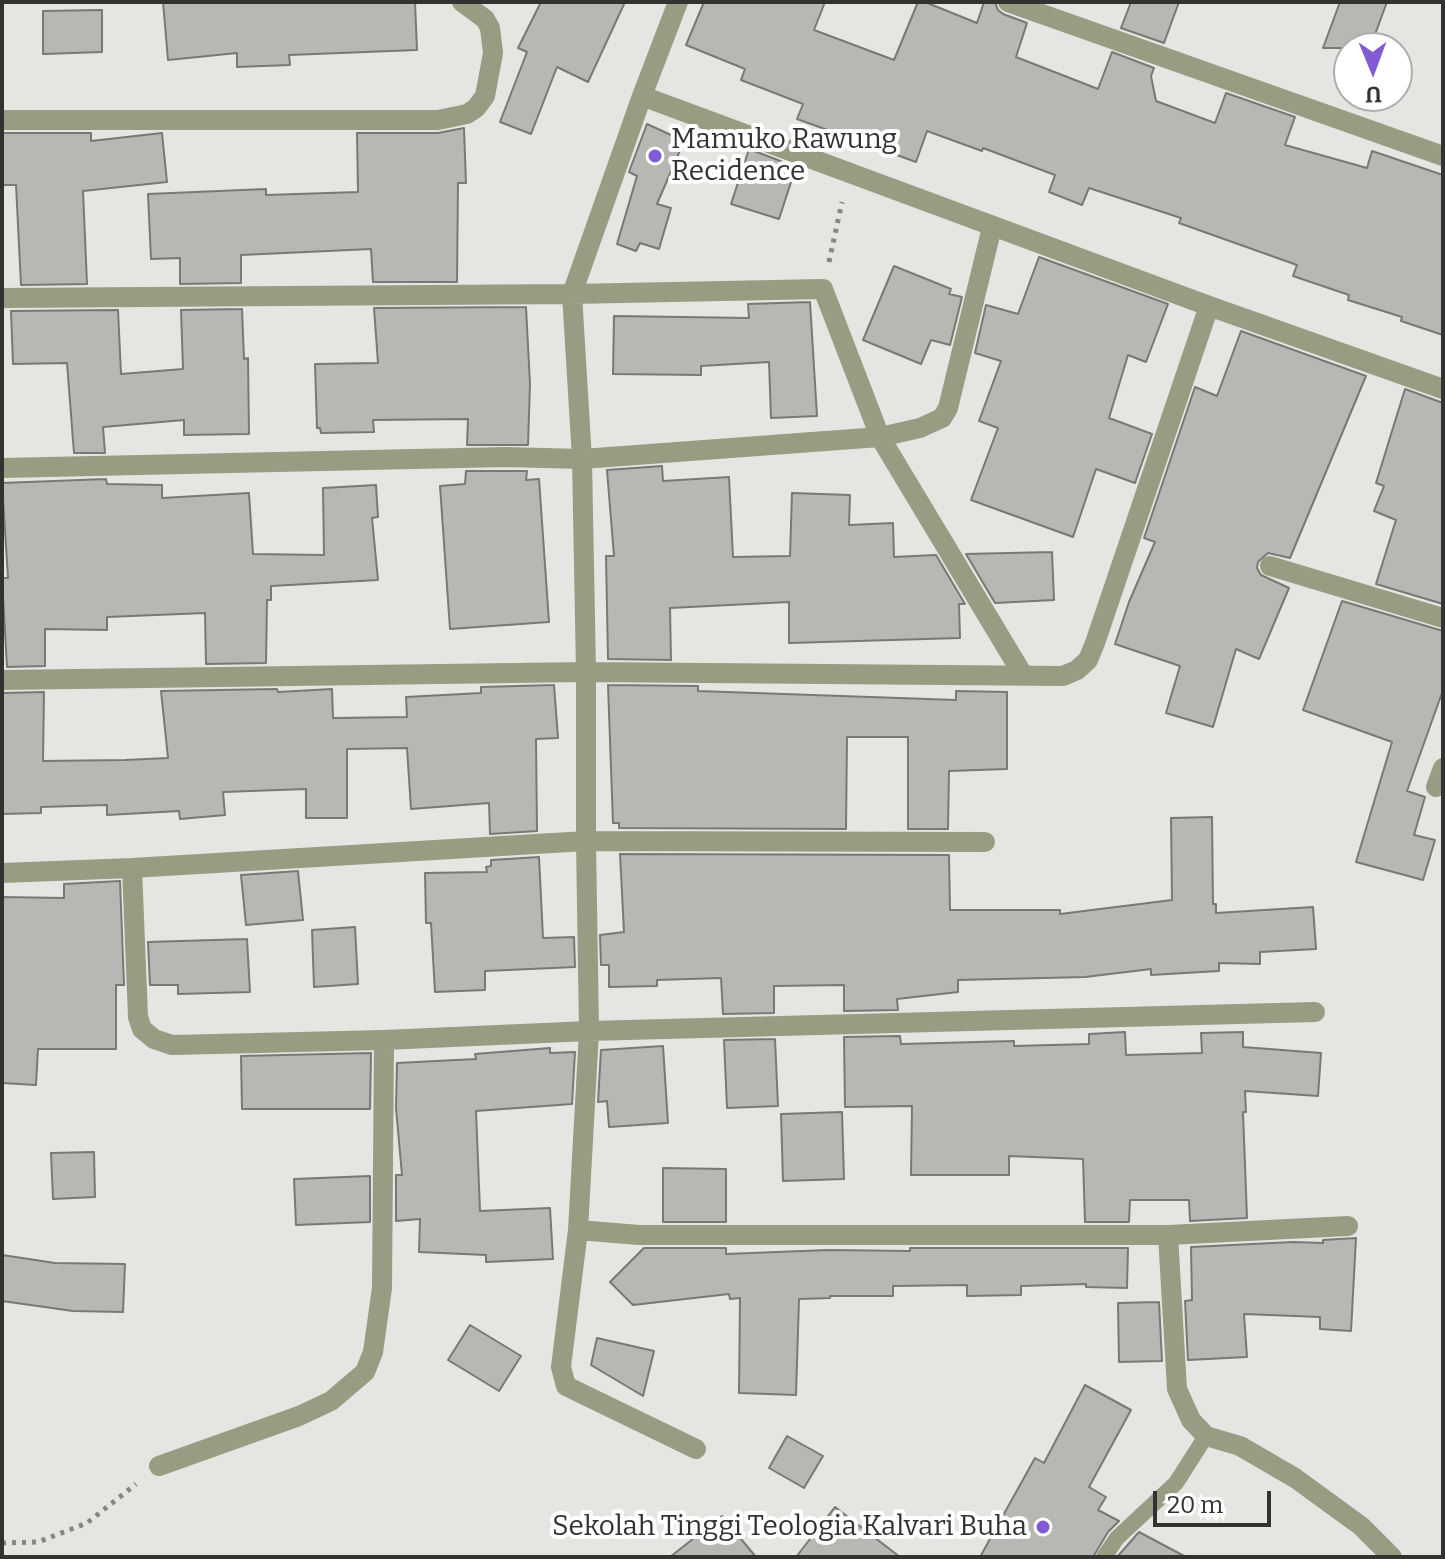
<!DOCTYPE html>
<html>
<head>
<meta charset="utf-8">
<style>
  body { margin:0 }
  #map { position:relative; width:1445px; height:1559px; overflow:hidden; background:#e5e6e1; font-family:Bitter,serif }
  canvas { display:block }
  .frame { position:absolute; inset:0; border:4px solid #323231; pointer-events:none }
  .north { position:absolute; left:1333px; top:32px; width:80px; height:80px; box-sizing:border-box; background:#fff; border:2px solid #adadad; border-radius:50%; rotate:179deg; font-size:22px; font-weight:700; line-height:32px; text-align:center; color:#323231 }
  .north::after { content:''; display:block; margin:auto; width:28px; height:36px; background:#815bd6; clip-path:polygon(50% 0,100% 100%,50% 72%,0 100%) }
  .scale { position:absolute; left:1153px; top:1491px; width:118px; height:36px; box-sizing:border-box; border:4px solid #323231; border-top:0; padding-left:10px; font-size:24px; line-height:28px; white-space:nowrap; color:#323231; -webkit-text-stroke:6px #fff; paint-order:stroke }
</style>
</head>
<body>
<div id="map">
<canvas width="1445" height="1559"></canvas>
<div class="frame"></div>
<div class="north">U</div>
<div class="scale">20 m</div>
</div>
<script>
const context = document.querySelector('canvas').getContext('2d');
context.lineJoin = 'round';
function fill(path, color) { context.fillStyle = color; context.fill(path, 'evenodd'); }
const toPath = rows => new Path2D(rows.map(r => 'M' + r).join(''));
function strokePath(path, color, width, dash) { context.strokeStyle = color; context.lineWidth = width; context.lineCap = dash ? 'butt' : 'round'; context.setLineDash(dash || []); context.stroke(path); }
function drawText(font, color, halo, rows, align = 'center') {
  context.font = font + ' Bitter,serif'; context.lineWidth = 8; context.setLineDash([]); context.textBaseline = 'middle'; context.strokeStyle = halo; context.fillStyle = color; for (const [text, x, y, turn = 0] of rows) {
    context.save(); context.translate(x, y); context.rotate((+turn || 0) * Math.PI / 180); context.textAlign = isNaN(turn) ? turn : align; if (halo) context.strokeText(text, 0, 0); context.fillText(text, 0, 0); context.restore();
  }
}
const building = toPath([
  [163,2,415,2,417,50,289,55,290,65,237,67,237,53,168,60,163,2],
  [541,2,625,2,588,82,557,67,531,134,500,122,527,52,518,48,541,2],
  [704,2,825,2,814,30,894,60,918,2,925,2,977,23,984,2,995,2,998,10,1003,14,1027,23,1016,57,1098,89,1112,52,1154,68,1151,76,1156,101,1215,123,1226,93,1295,117,1285,145,1367,168,1372,151,1443,175,1443,335,1401,321,1402,317,1348,300,1349,295,1293,276,1297,265,1179,223,1181,218,1089,188,1082,205,1049,192,1055,175,983,148,982,151,927,131,916,162,797,119,803,104,741,80,745,69,686,45,704,2],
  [1131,2,1179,2,1164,43,1121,28,1131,2],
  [1340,2,1387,2,1370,48,1323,48,1340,2],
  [102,10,102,52,43,54,43,11,102,10],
  [647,124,684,141,657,204,671,208,659,249,640,243,636,251,617,244,637,176,629,172,647,124],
  [464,128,466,183,458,183,457,282,373,282,371,249,241,255,241,283,180,284,180,258,151,259,148,194,266,189,266,195,358,192,357,133,438,133,464,128],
  [2,133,91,133,91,141,162,133,167,182,83,191,87,284,21,285,16,185,2,185,2,133],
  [749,149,796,167,779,219,731,204,749,149],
  [1039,257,1168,304,1146,362,1128,355,1109,418,1152,434,1135,483,1096,469,1073,537,971,500,998,428,979,421,1001,361,975,353,986,305,1018,314,1039,257],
  [894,266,951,289,949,294,962,297,950,345,931,340,921,364,863,340,894,266],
  [810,302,817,416,771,418,769,362,701,366,701,375,613,374,614,316,749,318,748,304,810,302],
  [526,307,530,384,528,445,467,445,468,419,373,420,374,432,321,433,320,428,317,428,315,364,378,363,374,308,526,307],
  [242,309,244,359,248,358,249,434,184,435,184,420,103,427,105,453,74,453,67,363,13,364,11,311,118,310,121,374,183,369,181,310,242,309],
  [1241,331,1366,376,1290,558,1268,553,1258,562,1257,568,1261,575,1289,588,1259,659,1236,649,1213,727,1166,713,1180,666,1115,644,1129,602,1155,542,1144,538,1195,387,1217,396,1241,331],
  [1405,389,1443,403,1443,604,1376,584,1396,520,1374,511,1384,486,1376,483,1405,389],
  [662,466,663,481,729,477,733,557,790,556,792,493,850,495,849,525,893,523,894,557,936,555,965,604,959,604,960,638,789,643,789,602,670,608,671,660,608,659,606,556,614,556,607,470,662,466],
  [466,471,527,471,526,480,539,479,549,622,450,629,440,486,465,484,466,471],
  [106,479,107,484,162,485,162,498,249,493,253,554,324,555,323,488,376,485,378,517,372,518,378,580,271,586,271,600,267,600,266,663,206,664,205,613,107,617,107,630,45,629,45,666,7,667,2,578,8,578,2,483,106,479],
  [1052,552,1054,600,995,603,966,554,1052,552],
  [1342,601,1443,631,1443,690,1407,791,1425,797,1414,835,1435,840,1423,880,1356,862,1392,742,1303,710,1342,601],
  [554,685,558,738,536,739,537,831,490,834,489,803,411,809,407,748,347,749,347,818,306,818,306,789,223,792,225,815,180,819,179,811,107,815,107,805,41,807,41,813,2,814,2,693,44,692,43,761,125,760,168,758,161,691,277,689,278,692,332,689,333,718,407,717,406,697,481,693,481,687,554,685],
  [608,685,698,686,698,691,956,700,956,691,1007,692,1007,769,949,771,948,829,908,829,908,737,847,737,846,829,619,828,619,823,613,823,608,685],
  [1212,817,1213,904,1216,904,1216,913,1313,907,1316,949,1260,952,1260,964,1219,963,1219,971,1151,975,1151,969,1085,977,958,980,958,992,897,999,898,1010,844,1011,844,985,774,986,774,1013,723,1014,721,978,657,980,657,986,609,987,609,965,601,965,600,935,624,932,620,854,949,855,950,910,1060,910,1060,914,1172,900,1171,818,1212,817],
  [539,857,543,938,574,937,575,967,485,971,485,990,435,992,431,923,426,923,425,873,487,872,486,867,491,866,491,860,539,857],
  [298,871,303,920,246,925,241,875,298,871],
  [120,881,124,985,116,985,116,1049,38,1049,36,1085,2,1083,2,897,64,898,64,884,120,881],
  [355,927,358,984,314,987,312,930,355,927],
  [247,939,250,992,178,994,178,985,150,985,148,942,247,939],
  [1125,1032,1126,1055,1202,1053,1201,1033,1243,1032,1243,1047,1321,1053,1318,1096,1245,1091,1246,1112,1243,1112,1247,1218,1190,1221,1189,1200,1130,1200,1129,1222,1085,1222,1083,1159,1009,1156,1009,1175,911,1175,912,1106,845,1107,844,1037,900,1036,901,1044,1014,1041,1014,1046,1089,1044,1089,1034,1125,1032],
  [775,1039,778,1106,727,1108,724,1040,775,1039],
  [663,1046,668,1123,609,1127,607,1101,598,1102,601,1050,663,1046],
  [550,1048,550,1053,575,1052,572,1104,476,1111,480,1211,550,1208,553,1259,486,1262,486,1255,419,1252,420,1219,396,1221,396,1175,402,1175,396,1108,397,1063,476,1059,475,1054,550,1048],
  [371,1053,370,1109,242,1109,241,1056,371,1053],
  [842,1112,844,1179,783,1181,781,1114,842,1112],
  [94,1152,95,1197,53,1199,51,1153,94,1152],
  [663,1168,726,1169,726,1222,663,1222,663,1168],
  [370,1176,370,1222,296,1225,294,1179,370,1176],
  [1356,1238,1351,1331,1320,1329,1320,1317,1244,1314,1247,1357,1188,1360,1185,1301,1192,1300,1191,1247,1293,1242,1323,1243,1323,1240,1356,1238],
  [644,1248,726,1248,726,1254,828,1250,910,1251,910,1248,1128,1248,1127,1288,1086,1287,1086,1284,1021,1286,1021,1295,967,1296,967,1285,893,1286,893,1296,830,1296,830,1298,799,1299,796,1395,739,1393,740,1298,730,1299,729,1294,633,1305,610,1282,644,1248],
  [2,1255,55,1263,125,1264,123,1312,73,1311,2,1301,2,1255],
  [1159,1302,1162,1361,1119,1362,1118,1303,1159,1302],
  [470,1325,521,1356,499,1391,448,1360,470,1325],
  [597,1338,654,1351,643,1396,591,1365,597,1338],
  [1085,1385,1131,1410,1089,1487,1106,1497,1098,1510,1119,1521,1108,1532,1093,1557,980,1557,1035,1458,1044,1463,1085,1385],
  [787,1436,823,1456,804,1488,769,1468,787,1436],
  [835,1507,900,1557,796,1557,835,1507],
  [722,1516,756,1557,670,1557,722,1516],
  [1139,1532,1186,1557,1117,1557,1139,1532]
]);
fill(building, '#b7b8b4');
strokePath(building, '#787975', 2);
strokePath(toPath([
  [829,262,842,202],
  [2,1543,38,1542,87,1523,136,1484]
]), '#868784', 5, [4, 6]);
strokePath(toPath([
  [1104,1557,1117,1538,1176,1483,1206,1436]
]), '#989c83', 16);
strokePath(toPath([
  [678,2,642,96,572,294,582,459,586,672,586,841,985,842],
  [1008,2,1443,156],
  [642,96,1209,306,1443,389],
  [2,120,438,120,467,114,476,108,485,96,493,53,490,28,485,19,462,2],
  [2,298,572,294,823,289,880,437,1023,675],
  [2,468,506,457,582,459,880,437,920,428,942,418,948,408,992,227],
  [1270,566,1443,618],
  [2,680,586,672,1063,676,1077,670,1088,660,1095,643,1209,306],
  [1436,787,1443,768],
  [132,868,138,1017,142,1029,154,1039,172,1045,384,1040,589,1031,578,1230,639,1235,1168,1235,1348,1226],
  [2,873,132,868,586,841,589,1031,1315,1012],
  [578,1230,561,1367,566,1386,696,1449],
  [1168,1235,1177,1389,1191,1420,1206,1436,1240,1446,1295,1478,1361,1526,1392,1557],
  [159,1466,299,1416,331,1401,365,1372,373,1352,382,1288,384,1040]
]), '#989c83', 20);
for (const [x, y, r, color] of [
  [655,156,8,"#815bd6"],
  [1043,1527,8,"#815bd6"]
]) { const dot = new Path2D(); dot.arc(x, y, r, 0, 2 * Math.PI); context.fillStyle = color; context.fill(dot); strokePath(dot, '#fff', 3); }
drawText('28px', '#323231', '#fff', [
  ["Mamuko Rawung",671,140],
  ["Recidence",671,172],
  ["Sekolah Tinggi Teologia Kalvari Buha",1027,1527,"right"]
], 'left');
</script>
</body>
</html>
